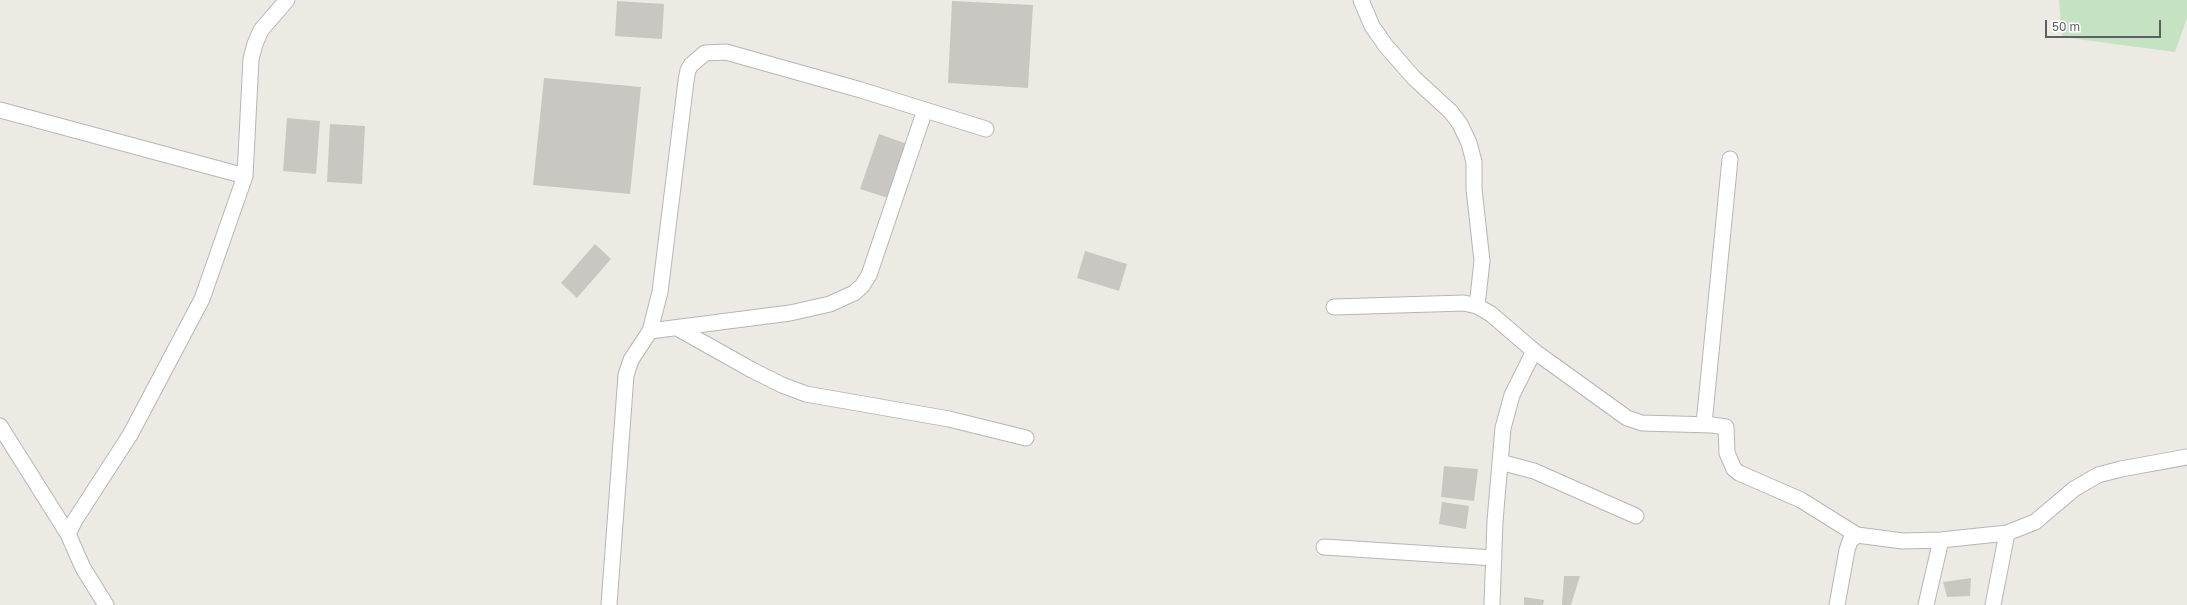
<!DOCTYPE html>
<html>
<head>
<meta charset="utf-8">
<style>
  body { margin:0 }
  #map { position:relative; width:2187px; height:605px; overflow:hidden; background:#edeae4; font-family:"Golos Text",sans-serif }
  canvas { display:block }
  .scale { position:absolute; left:2045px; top:20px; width:116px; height:18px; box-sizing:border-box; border:2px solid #5c5f63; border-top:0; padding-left:5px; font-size:12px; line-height:14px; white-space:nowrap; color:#5c5f63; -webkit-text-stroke:3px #fff; paint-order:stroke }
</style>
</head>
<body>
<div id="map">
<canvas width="2187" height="605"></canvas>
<div class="scale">50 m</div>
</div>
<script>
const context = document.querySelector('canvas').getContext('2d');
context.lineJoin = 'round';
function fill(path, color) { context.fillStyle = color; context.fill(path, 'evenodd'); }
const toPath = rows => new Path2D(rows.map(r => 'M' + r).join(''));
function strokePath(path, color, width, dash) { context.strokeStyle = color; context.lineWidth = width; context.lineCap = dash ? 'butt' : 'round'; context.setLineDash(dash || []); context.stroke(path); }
fill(toPath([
  [2059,0,2187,0,2187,18,2175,52,2062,37]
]), '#c5e2c2');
fill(toPath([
  [617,1,664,4,662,39,615,36],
  [952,1,1033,5,1028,88,948,83],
  [544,78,641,87,630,194,533,185],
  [287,118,320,121,316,174,283,171],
  [330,124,365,126,362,184,327,182],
  [879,134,910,145,891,199,860,189],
  [595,244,611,259,577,298,561,283],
  [1085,251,1127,264,1119,291,1077,278],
  [1444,466,1478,469,1474,501,1441,497],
  [1442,502,1469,506,1466,529,1439,524],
  [1564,576,1580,576,1571,605,1562,605],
  [1971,578,1970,596,1947,597,1943,582],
  [1524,597,1544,600,1543,605,1524,605]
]), '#cac7c2');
const street = toPath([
  [1361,0,1372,26,1386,46,1414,78,1451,112,1460,124,1469,143,1474,162,1474,189,1482,261,1477,306],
  [0,110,245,176],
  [1334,307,1464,303,1477,306,1491,314,1534,351,1627,418,1642,423,1712,425,1726,427,1727,453,1734,469,1739,473,1801,500,1857,535],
  [677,328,752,370,782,385,806,394,949,419,1026,438],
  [650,331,790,313,830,304,854,293,862,286,869,275,925,110],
  [1704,424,1730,159],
  [0,426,68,534],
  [1500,462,1534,471,1636,516],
  [1324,547,1494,558],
  [106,605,83,568,68,534,75,520,130,435,202,299,245,176,251,59,255,44,261,30,287,0],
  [609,605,626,375,631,360,650,331,660,292,686,81,688,70,691,65,705,53,726,52,861,90,986,129],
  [1492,605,1495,521,1503,428,1512,395,1534,351],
  [1837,605,1847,550,1850,541,1857,535,1903,541,1941,540,2007,533,2035,522,2074,489,2098,475,2121,469,2187,457],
  [1926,605,1941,540],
  [1993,605,2007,533]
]);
strokePath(street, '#b4b6b9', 17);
strokePath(street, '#fff', 15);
</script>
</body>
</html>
